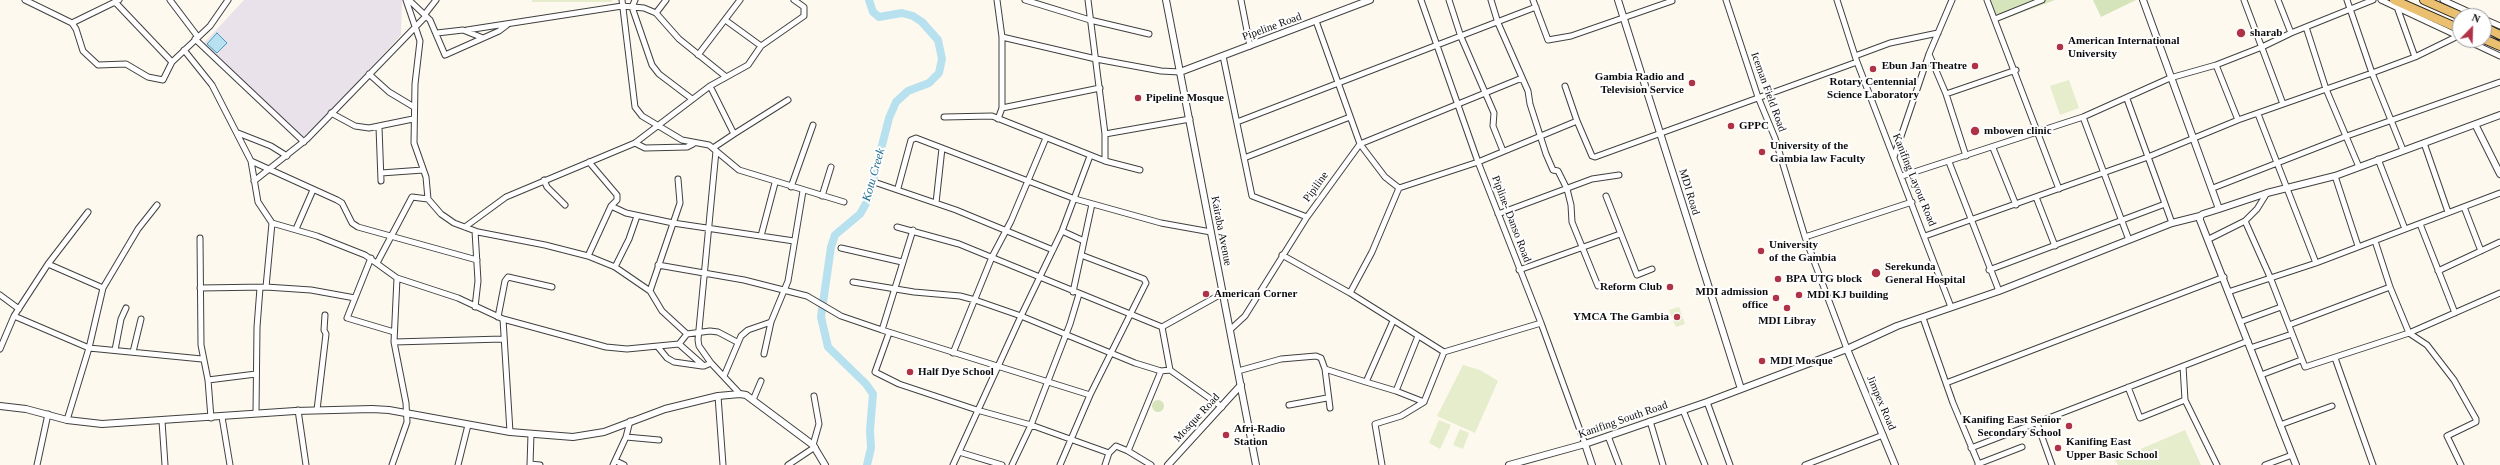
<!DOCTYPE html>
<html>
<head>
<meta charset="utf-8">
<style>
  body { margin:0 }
  #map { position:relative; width:2500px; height:465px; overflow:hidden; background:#fdf9ee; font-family:"Times New Roman",serif }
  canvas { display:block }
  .north { position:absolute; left:2452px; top:8px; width:40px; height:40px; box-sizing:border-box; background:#fff; border:1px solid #9e9e9e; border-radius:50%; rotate:23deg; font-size:11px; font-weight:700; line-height:16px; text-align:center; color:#0d0d0d }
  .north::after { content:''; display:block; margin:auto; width:14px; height:18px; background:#af3247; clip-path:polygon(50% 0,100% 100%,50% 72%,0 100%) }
</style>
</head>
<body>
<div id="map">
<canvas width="2500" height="465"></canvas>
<div class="north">N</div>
</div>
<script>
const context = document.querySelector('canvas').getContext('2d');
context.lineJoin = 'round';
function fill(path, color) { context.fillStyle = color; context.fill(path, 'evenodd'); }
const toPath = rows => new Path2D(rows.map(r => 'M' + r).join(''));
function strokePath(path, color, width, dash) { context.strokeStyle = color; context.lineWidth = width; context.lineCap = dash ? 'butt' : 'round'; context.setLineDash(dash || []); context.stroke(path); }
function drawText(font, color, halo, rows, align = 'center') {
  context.font = font + ' "Times New Roman",serif'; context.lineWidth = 4; context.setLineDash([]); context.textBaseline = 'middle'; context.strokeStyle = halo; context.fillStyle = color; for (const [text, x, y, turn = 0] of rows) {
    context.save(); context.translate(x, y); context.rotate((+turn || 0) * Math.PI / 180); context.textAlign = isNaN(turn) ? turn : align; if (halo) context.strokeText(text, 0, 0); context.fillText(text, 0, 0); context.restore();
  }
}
fill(toPath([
  [244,0,402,0,401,35,305,139,203,44]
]), '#e9e2eb');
fill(toPath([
  [1990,0,2055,0,1999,21],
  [2093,0,2136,0,2101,17],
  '1152 406a6 6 0 1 1 12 0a6 6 0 1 1-12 0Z'
]), '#d5e4bb');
fill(toPath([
  [532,0,612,0,612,2,532,2],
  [2069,80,2079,108,2060,115,2050,86],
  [1679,307,1685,324,1676,327,1669,310],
  [1463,365,1480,370,1498,381,1475,433,1437,416],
  [1439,420,1451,425,1440,449,1429,443],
  [1460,429,1469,433,1463,449,1453,445],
  [2185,430,2201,465,2118,465,2115,460]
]), '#e5edcc');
const water = toPath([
  [217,33,227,43,217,53,207,44,217,33]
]);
fill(water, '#b8e1f0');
strokePath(water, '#469dc0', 1);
strokePath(toPath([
  [867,465,871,448,870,430,873,394,866,384,828,347,821,317,831,247,835,235,860,214,868,200,889,118,896,102,908,91,929,83,939,73,942,59,938,40,922,22,913,16,902,13,879,17,873,12,869,0]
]), '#b8e1f0', 8);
const minor = toPath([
  [25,0,72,23,76,29,83,51,98,65,126,64,148,77,163,80,172,62,210,26,228,0],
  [170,0,198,37],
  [406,0,420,41,415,84,414,143,426,177,428,199,441,214,454,223,478,232,545,245,588,256,615,267,650,291,662,311,687,334],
  [409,0,430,20,445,55,499,31,507,25],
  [622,0,635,107,642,116,682,140,709,145,739,170,844,202],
  [635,0,632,7,652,65,659,74,692,99],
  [997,0,1002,37,1002,108],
  [1025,0,1090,20,1149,34],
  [1241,0,1250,46],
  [1421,0,1478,162,1541,323,1585,444],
  [1449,0,1461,37,1494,113,1493,126,1503,151],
  [1491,0,1498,23,1528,91,1530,104,1546,154,1553,170,1558,171,1567,189,1571,205,1572,222,1598,286],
  [1533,0,1548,40,1571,36,1672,1],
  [1726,0,1758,97,1775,138,1805,237,1847,349],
  [1837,0,1857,62,1951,307],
  [1987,0,2059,189],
  [2244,0,2283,104],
  [2347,0,2372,73,2403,150],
  [2381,0,2460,37],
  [2443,0,2478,16],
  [116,3,172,62],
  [2397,7,2415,57],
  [656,13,666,0],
  [425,14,436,0],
  [1995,19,2042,0],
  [2484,19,2500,26],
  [1316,21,1360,144,1385,177,1399,188],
  [728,22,761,46],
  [72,23,119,0],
  [2306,27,2326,89,2359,167],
  [467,30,622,6,644,8,656,13,679,39,725,76],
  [437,33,463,30,483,38],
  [2291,33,2373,0],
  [1002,37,1096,59,1161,71,1180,72],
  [195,39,304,142],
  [2466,40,2500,56],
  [184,50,212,85,251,161,258,202,272,223,266,287],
  [1929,54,1946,94,2016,70],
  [698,55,740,0],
  [1223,56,1252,196,1307,217],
  [1855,56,1890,43,1938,33],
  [2216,65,2238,120],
  [369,74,389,92,414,107],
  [710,86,734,134,788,100],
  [1565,86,1577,121,1592,156,1595,157,1857,62],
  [1946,94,1966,156],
  [2127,99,2172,223],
  [331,113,355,126,369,128,413,119],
  [2258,114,2316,263],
  [944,117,992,116,1105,161,1105,134,1088,0],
  [2083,117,2129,240],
  [998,119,1002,108,1100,88],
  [1237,122,1536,7],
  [379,127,381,181],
  [238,133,271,146,287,156],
  [1105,134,1190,119],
  [635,143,645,148,687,147,693,144],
  [2424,143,2448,212],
  [713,148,734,134],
  [1993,148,2016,205],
  [1894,157,1929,54,1952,0],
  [1244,158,1350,117],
  [2378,159,2405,229],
  [251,161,337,200,342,203,352,223,358,227,477,260],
  [1105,161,1140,170],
  [589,162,617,195,617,200,611,206,626,213,673,223,794,241],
  [1949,162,1999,291],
  [381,173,423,170],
  [1902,176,2083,117,2170,78,2216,65,2262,47,2291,33,2278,0],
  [2335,176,2358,246],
  [544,180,547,187,565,205],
  [254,181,307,139,426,16],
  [877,183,956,210,1053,250],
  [791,187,813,125],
  [898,188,911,140,916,138,1075,199,1161,223,1211,232],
  [2213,188,2344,137,2500,82],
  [822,196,831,167],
  [1606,196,1637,275,1652,269],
  [2036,197,2055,246],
  [936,203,942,148],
  [2464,207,2481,251],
  [1498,214,1592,179,1619,175],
  [2245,221,2270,277,2305,367,2409,333,2500,293],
  [272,223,317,236,365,255,397,278,394,342,406,403,407,422,392,465],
  [2420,224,2455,313],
  [465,227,506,197,635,143,710,86,748,65,761,46,804,16,804,7,794,0],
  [897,227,959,244,1162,327],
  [296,229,313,190],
  [475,231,478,281,475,307],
  [1062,231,1084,241],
  [761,236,775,183],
  [1925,236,2148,157,2238,120,2372,73,2415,57,2458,36],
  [1805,237,1912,202],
  [200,238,201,345,208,380,211,418],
  [2209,239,2245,221,2257,209,2267,193],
  [2375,241,2390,287,2409,333,2427,345,2454,380,2476,419,2476,422,2447,436,2461,465],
  [841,248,902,262],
  [1282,255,1350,293,1444,352,1541,323],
  [588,256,611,206],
  [371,258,347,318,394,332],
  [377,263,412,197,428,199],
  [48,264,103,288],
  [658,265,744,280,807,296,841,316,882,330,1090,395],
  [615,267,629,239,637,216],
  [1519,270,1620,234],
  [1989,270,2165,204],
  [2438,271,2500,242],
  [397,278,458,298,503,319,606,347,627,349,679,344,687,334,710,331,718,332,737,342],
  [853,282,914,292,960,296,975,300,1021,316,1135,363,1161,371,1170,370,1222,407],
  [200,288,266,287,311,290,355,298],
  [650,291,680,203,678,179],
  [1073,292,1092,204],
  [2228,292,2316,263,2500,193],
  [1350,293,1372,252,1399,188,1478,162,1577,121],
  [0,295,19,309],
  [14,316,89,348,202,359],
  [498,317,505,281,508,277,552,287],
  [1923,318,1953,403,1979,465],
  [503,319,510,432],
  [1393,321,1366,382,1396,391],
  [2240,322,2281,307],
  [2289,325,2390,287],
  [1162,327,1223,293],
  [1162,327,1170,370],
  [1231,329,1245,316,1307,217,1360,144,1522,78],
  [882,330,913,230],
  [889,333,875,372,899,384,977,410,1031,425,1109,453,1116,446,1128,451],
  [1418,336,1396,391,1424,402,1444,352],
  [394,342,503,339],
  [679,344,704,366,711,363,740,394],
  [658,347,667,358,674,362,702,366],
  [2250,348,2292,334],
  [0,349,14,316,48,264,88,212],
  [115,350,121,319,126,308],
  [133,352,141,319],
  [953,353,992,257,1011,221,1046,138],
  [764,354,771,322,788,281,803,191],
  [2335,358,2373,465],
  [711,363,699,346,698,340,716,151],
  [2183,366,2185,400,2217,465],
  [1325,369,1330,408],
  [1238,371,1281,359,1316,356,1321,358,1325,369,1366,382],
  [2261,375,2301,360],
  [724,376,741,336,748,330,771,322],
  [208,380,256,374],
  [1946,383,2224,277],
  [2128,387,2140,418,2185,400],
  [718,396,723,465],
  [753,400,761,381],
  [1707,402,1730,465],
  [1289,405,1327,398],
  [298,410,306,465],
  [317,410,326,334,324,330,325,315],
  [1683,410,1705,465],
  [256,413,257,327,260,288],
  [222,417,230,465],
  [67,420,89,348,103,288,138,229,157,205],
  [162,421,165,465],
  [1650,421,1663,465],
  [2037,423,2052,465],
  [2280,425,2332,406],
  [1608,436,1619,465],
  [626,437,659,440],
  [813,445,819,424,814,396],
  [1971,448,2248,341],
  [959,452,1002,465],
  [616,461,624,465],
  [530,464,540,465],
  [1978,464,2022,447],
  [37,465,48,414],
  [458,465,468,425],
  [530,465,531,434],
  [613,465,626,437,630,421],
  [788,465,815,447],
  [953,465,1021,316,1062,231,1090,156],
  [1012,465,1031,425,1070,324,1079,294],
  [1060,465,1090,395,1146,283,1144,279,1081,255],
  [1105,465,1109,453],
  [1151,465,1128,451,1161,371],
  [1382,465,1375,424,1401,416,1424,402],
  [1805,465,1883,435],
  [2265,465,2292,455]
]);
const tertiary = toPath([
  [1166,0,1256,465],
  [1618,0,1741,389],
  [2143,0,2219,209,2203,214,2200,216,2200,220,2296,465],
  [1180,72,1370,0],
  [2476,126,2500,174],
  [2219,209,2267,193,2335,176,2500,115],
  [1847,349,1895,465],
  [0,406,26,409,67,420,102,424,295,411,372,409,389,410,510,432,573,437,604,432,665,409,718,396,740,394,746,395,813,445,825,465],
  [1585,444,1592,465],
  [1168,465,1241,385],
  [1509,465,1585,444,1707,402,1847,349,1897,326,1999,291,2172,223,2200,216]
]);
const primary = toPath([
  [2394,0,2460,29],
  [2424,0,2460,16],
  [2484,27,2500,35],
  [2484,39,2500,46]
]);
strokePath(minor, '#404040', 7);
strokePath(tertiary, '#404040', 8);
strokePath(primary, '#1e1e1e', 10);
strokePath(minor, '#fff', 5);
strokePath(tertiary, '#fff', 6);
strokePath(primary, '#ebbf70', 8);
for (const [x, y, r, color] of [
  [2241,33,5,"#af3247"],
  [2060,47,4,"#af3247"],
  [1975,66,4,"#af3247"],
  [1873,69,4,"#af3247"],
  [1692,83,4,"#af3247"],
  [1138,98,4,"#af3247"],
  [1731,126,4,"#af3247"],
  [1975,131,5,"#af3247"],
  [1762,152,4,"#af3247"],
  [1761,251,4,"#af3247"],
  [1876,273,5,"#af3247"],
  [1778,279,4,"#af3247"],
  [1670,287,4,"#af3247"],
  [1206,294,4,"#af3247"],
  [1799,295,4,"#af3247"],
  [1776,298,4,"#af3247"],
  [1787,308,4,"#af3247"],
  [1677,317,4,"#af3247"],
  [1762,361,4,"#af3247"],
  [910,372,4,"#af3247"],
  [2069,426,4,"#af3247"],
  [1226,435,4,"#af3247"],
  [2058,448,4,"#af3247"]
]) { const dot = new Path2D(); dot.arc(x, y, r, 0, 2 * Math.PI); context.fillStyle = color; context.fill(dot); strokePath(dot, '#fff', 1.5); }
drawText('11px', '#0d0d0d', '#fff', [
  ["Pipeline Road",1272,27,-20],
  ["Iceman Field Road",1768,92,70],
  ["Kanifing Layout Road",1914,180,68],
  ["Pipiline",1316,187,-54],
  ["MDI Road",1689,192,73],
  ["Pipline- Danso Road",1511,219,69],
  ["Kairaba Avenue",1221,231,79],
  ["Jimpex Road",1881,403,67],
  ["Mosque Road",1197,418,-47],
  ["Kanifing South Road",1623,420,-19]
]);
drawText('bold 11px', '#0d0d0d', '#fff', [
  ["sharab",2250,33],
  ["American International",2068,41],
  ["University",2068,54],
  ["Ebun Jan Theatre",1967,66,"right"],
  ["Gambia Radio and",1684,77,"right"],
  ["Television Service",1684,90,"right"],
  ["Rotary Centennial",1873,82,"center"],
  ["Science Laboratory",1873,95,"center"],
  ["Pipeline Mosque",1146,98],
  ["GPPC",1739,126],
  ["mbowen clinic",1984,131],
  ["University of the",1770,146],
  ["Gambia law Faculty",1770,159],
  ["University",1769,245],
  ["of the Gambia",1769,258],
  ["Serekunda",1885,267],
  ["General Hospital",1885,280],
  ["BPA UTG block",1786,279],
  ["Reform Club",1662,287,"right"],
  ["MDI admission",1768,292,"right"],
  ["office",1768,305,"right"],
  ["American Corner",1214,294],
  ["MDI KJ building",1807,295],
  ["YMCA The Gambia",1669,317,"right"],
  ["MDI Libray",1787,321,"center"],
  ["MDI Mosque",1770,361],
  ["Half Dye School",918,372],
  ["Kanifing East Senior",2061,420,"right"],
  ["Secondary School",2061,433,"right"],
  ["Afri-Radio",1234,429],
  ["Station",1234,442],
  ["Kanifing East",2066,442],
  ["Upper Basic School",2066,455]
], 'left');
drawText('italic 12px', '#226e92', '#fff', [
  ["Kotu Creek",874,175,-74]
]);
</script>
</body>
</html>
